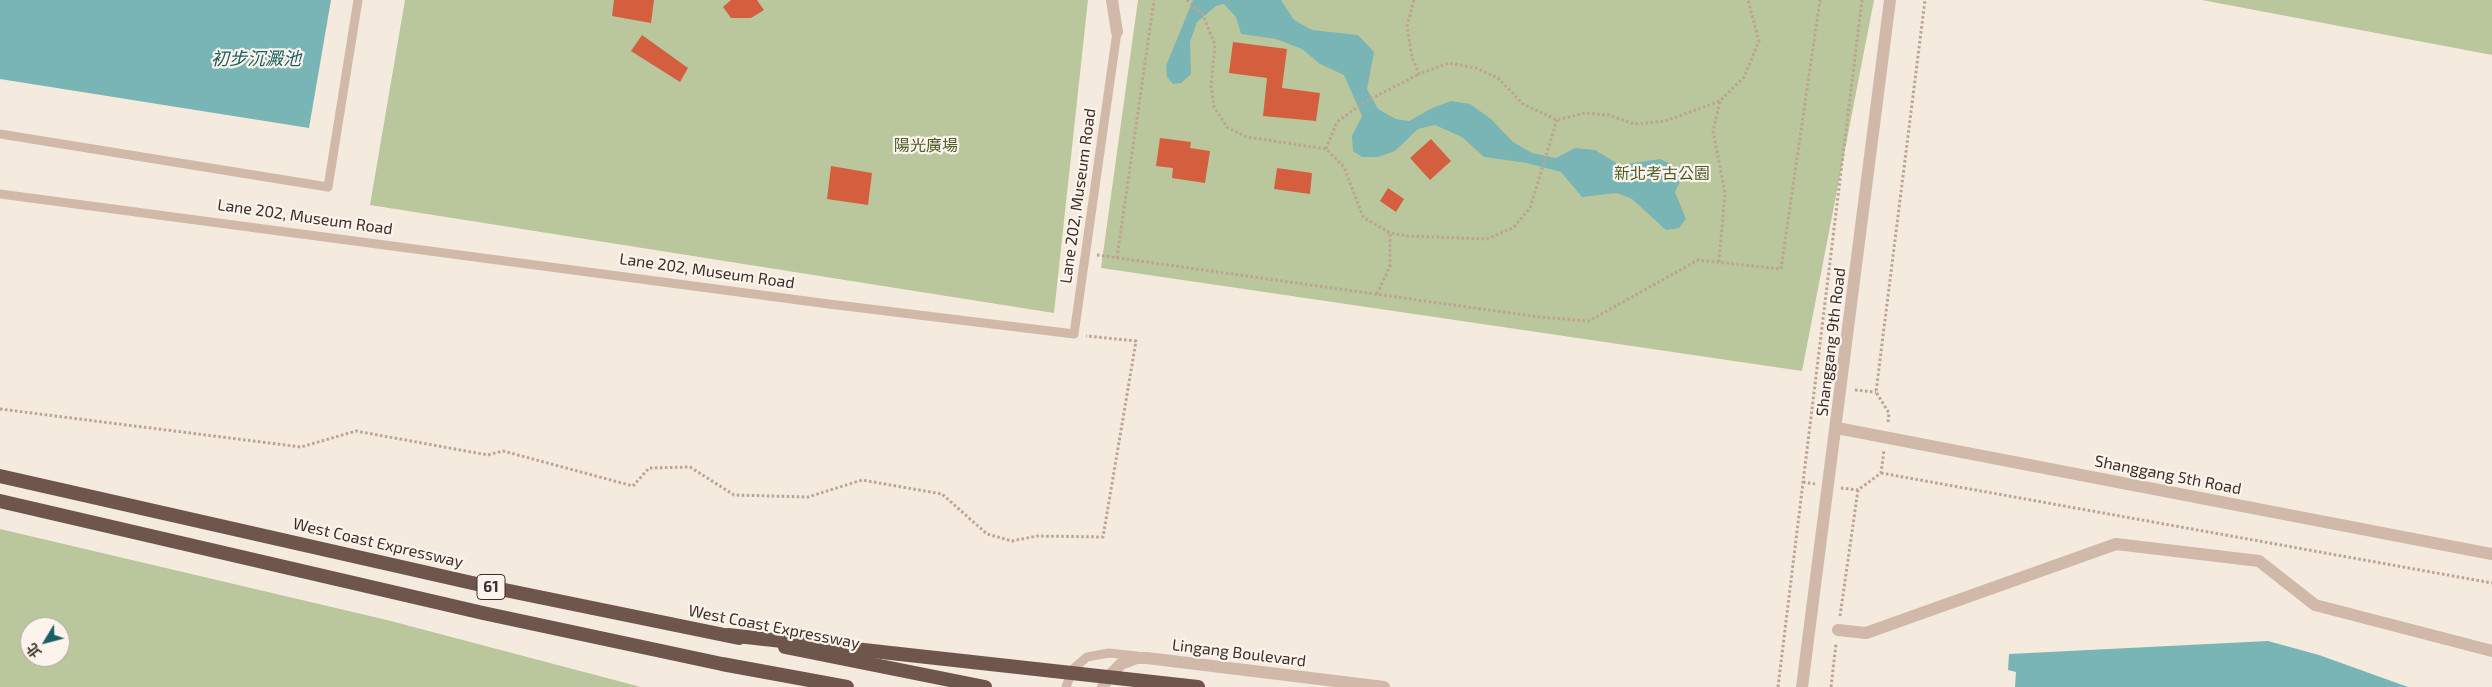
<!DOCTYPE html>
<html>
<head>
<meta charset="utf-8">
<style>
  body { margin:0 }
  #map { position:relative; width:2492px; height:687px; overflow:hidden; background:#f5eade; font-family:"Exo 2","Noto Sans TC",sans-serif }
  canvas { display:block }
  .north { position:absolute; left:20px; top:617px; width:50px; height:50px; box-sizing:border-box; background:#fcf4ec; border:1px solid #afa59e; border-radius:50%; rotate:233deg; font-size:14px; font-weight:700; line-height:20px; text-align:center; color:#3c2e29 }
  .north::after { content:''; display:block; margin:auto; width:18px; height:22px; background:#196063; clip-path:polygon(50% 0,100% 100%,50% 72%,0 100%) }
</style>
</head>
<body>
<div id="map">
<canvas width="2492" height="687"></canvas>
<div class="north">北</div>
</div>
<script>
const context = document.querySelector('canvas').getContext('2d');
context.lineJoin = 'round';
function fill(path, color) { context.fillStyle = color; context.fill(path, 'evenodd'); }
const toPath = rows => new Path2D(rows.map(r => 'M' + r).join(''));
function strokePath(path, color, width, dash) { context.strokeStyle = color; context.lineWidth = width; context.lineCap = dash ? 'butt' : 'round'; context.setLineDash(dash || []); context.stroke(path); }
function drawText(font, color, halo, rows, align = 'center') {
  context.font = font + ' "Exo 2","Noto Sans TC",sans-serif'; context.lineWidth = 4.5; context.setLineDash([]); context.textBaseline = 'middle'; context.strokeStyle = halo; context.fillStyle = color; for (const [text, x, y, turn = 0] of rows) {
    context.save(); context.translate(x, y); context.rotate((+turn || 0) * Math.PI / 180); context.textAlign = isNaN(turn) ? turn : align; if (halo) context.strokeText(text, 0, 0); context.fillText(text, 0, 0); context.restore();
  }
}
fill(toPath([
  [405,0,1088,0,1054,313,370,205],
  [1138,0,1874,0,1802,371,1101,268],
  [2202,0,2492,0,2492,55],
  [0,529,387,620,641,687,0,687],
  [30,627,60,627,60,657,30,657]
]), '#bac79c');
fill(toPath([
  [0,0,331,0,309,128,0,79],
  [1193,0,1281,0,1294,20,1312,30,1358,35,1374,52,1367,89,1378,109,1396,119,1409,121,1432,108,1451,101,1470,104,1491,119,1513,142,1532,153,1556,158,1575,148,1595,150,1620,165,1660,159,1675,166,1681,179,1675,192,1686,219,1679,228,1666,230,1632,199,1617,193,1582,197,1561,172,1527,163,1484,157,1462,137,1435,125,1418,129,1395,151,1378,157,1362,157,1353,151,1352,136,1362,116,1344,75,1320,64,1302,49,1276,39,1241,34,1236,17,1224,4,1216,6,1197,22,1190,42,1191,74,1181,83,1173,84,1167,77,1166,66],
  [2268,641,2319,655,2408,687,2015,687,2016,672,2008,670,2009,654]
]), '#7ab5b6');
fill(toPath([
  [614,0,654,0,651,23,612,16],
  [731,0,757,0,764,10,751,18,731,18,723,7],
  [642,35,688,68,680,82,631,51],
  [1233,42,1287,49,1282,88,1320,93,1316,121,1263,116,1267,78,1229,73],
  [1160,138,1191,142,1190,148,1210,151,1205,183,1172,178,1173,168,1156,166],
  [1431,139,1451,161,1430,180,1410,158],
  [831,166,872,173,868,205,827,199],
  [1277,168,1312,173,1310,194,1274,189],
  [1388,188,1404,199,1396,212,1380,201]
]), '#d35f3f');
strokePath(toPath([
  [1187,0,1203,15,1215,45,1211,86,1214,107,1228,128,1247,137,1326,149,1344,167,1363,217,1390,233,1408,236,1486,239,1513,228,1530,208,1557,120],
  [1414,0,1407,26,1412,57,1419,74,1449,63,1476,68,1498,78,1523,104,1557,120,1585,113,1609,115,1634,124,1665,121,1720,101,1744,77,1759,41,1748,0],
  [1326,149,1337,122,1363,103,1419,74],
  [1097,255,1539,317,1589,321,1698,260,1781,269,1820,0],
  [1117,258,1154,0],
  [1719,262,1725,193,1713,131,1720,101],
  [1377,294,1390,266,1390,233],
  [1855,390,1876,392],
  [0,409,301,447,356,431,488,455,503,451,633,486,649,468,690,467,734,495,808,497,862,480,942,494,987,534,1012,541,1037,536,1103,537,1136,341,1086,336],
  [1888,422,1889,413,1876,392,1925,0],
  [1881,473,2492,583],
  [1803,482,1815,484],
  [1841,488,1858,490,1881,473,1884,450],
  [1840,616,1858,490],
  [1778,687,1862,0],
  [1831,687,1836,644]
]), '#bca392', 3, [2.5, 2.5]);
strokePath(toPath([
  [0,134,328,187,358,0],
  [0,194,829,304,1074,334,1117,32],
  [1066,687,1073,669,1087,657,1109,653,1137,656]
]), '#d0b9a8', 9);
strokePath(toPath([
  [1838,630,1866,633,2116,544,2259,561,2315,605,2492,651]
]), '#d0b9a8', 12);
strokePath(toPath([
  [1112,0,1117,32]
]), '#d0b9a8', 12);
strokePath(toPath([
  [1837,428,2492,554],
  [1103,687,1109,676,1121,664,1137,658,1147,658,1384,687],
  [1802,687,1890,0]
]), '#d0b9a8', 12);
strokePath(toPath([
  [0,476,490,587,739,638],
  [0,501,483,613,722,664,847,687],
  [785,647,985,687]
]), '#6e564c', 14);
strokePath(toPath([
  [728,635,1198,687]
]), '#6e564c', 14);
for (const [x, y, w] of [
  [491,587,28]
]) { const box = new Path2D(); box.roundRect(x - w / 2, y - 12.5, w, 25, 4); context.fillStyle = '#fcf4ec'; context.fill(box); strokePath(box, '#3c2e29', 1); }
drawText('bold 15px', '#3c2e29', null, [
  ["61",491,587]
]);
drawText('16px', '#4c5d2a', '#fcf4ec', [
  ["陽光廣場",926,146],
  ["新北考古公園",1662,174]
]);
drawText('16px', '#3c2e29', '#fcf4ec', [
  ["Lane 202, Museum Road",1078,196,-82],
  ["Lane 202, Museum Road",305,217,8],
  ["Lane 202, Museum Road",707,271,8],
  ["Shanggang 9th Road",1831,342,-83],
  ["Shanggang 5th Road",2168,475,11],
  ["West Coast Expressway",378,543,13],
  ["West Coast Expressway",774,627,11],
  ["Lingang Boulevard",1239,653,7]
]);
drawText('italic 18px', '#196063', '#fcf4ec', [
  ["初步沉澱池",256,59]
]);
</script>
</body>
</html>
